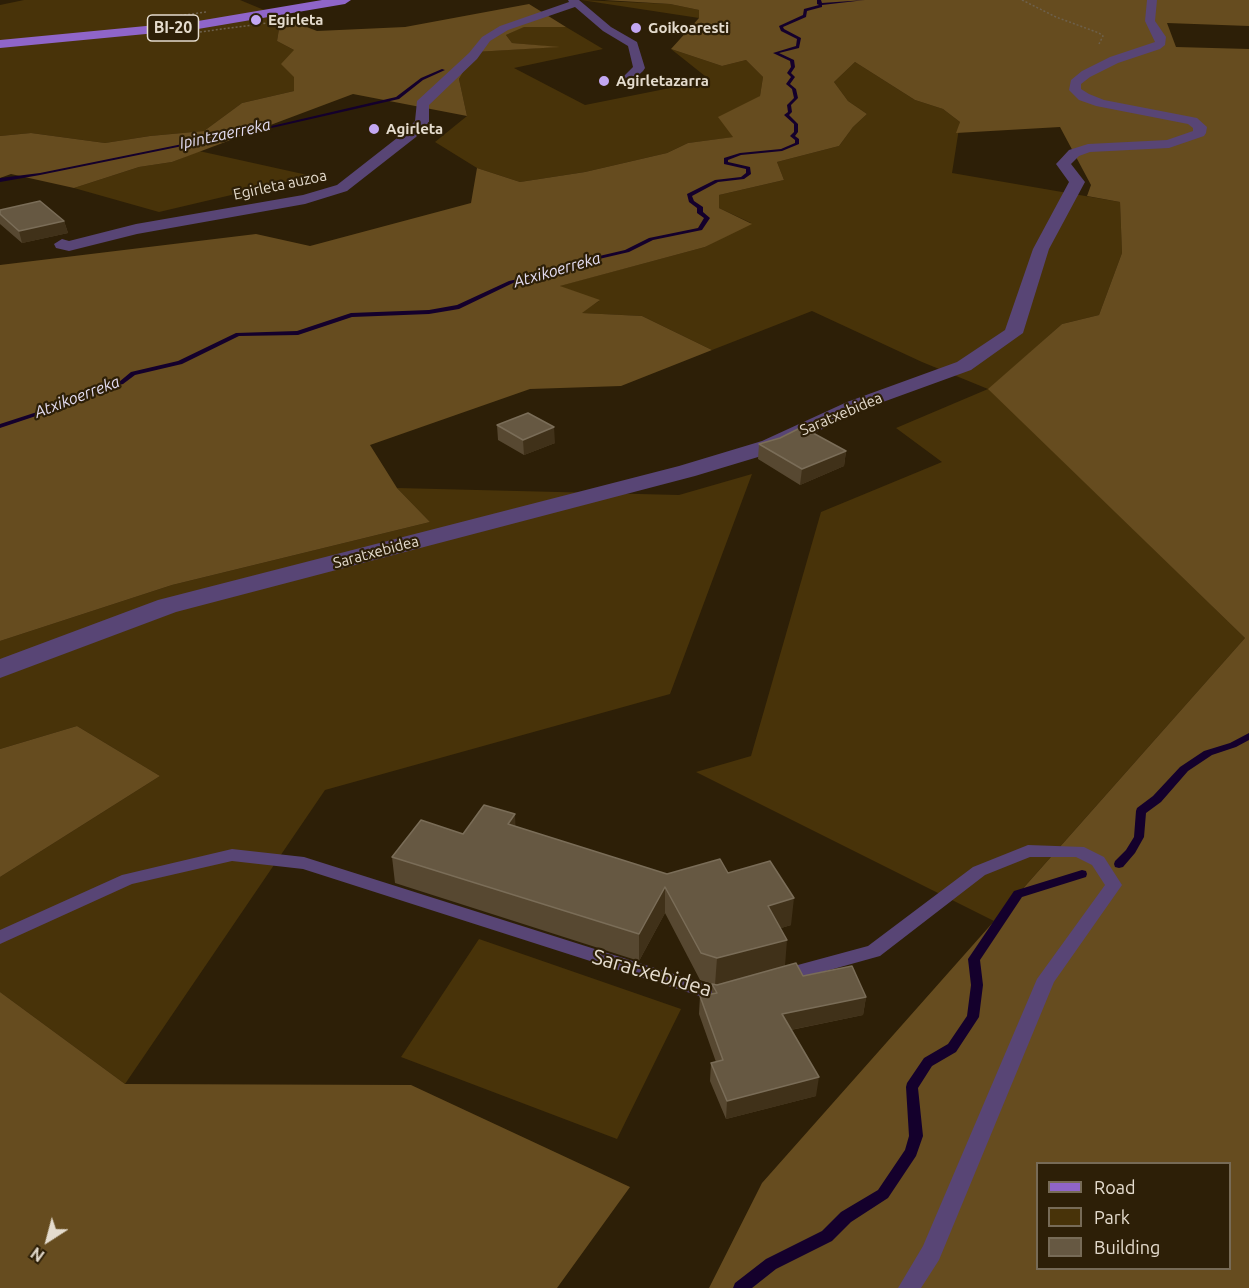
<!DOCTYPE html>
<html>
<head>
<meta charset="utf-8">
<style>
  body { margin:0 }
  #map { position:relative; width:1249px; height:1288px; overflow:hidden; background:#2d1f07; font-family:Ubuntu,sans-serif }
  canvas { display:block }
  .legend { position:absolute; left:1036px; top:1162px; width:195px; height:108px; box-sizing:border-box; background:#2d1f07; border:2px solid #776b57; margin:0; padding:8px 10px; list-style:none; font-size:18px; color:#e5dcce }
  .legend li { display:flex; align-items:center; gap:12px; height:30px }
  .legend b { width:30px; border:2px solid #776b57 }
  .north { position:absolute; left:18px; top:1210px; width:60px; height:60px; -webkit-text-stroke:4px #2d1f07; paint-order:stroke; rotate:216deg; font-size:16px; font-weight:700; line-height:24px; text-align:center; color:#e5dcce }
  .north::after { content:''; display:block; margin:auto; width:21px; height:27px; background:#e5dcce; clip-path:polygon(50% 0,100% 100%,50% 72%,0 100%) }
</style>
</head>
<body>
<div id="map">
<canvas width="1249" height="1288"></canvas>
<ul class="legend">
<li><b style="height:8px;background:#8f65c9"></b>Road</li>
<li><b style="height:16px;background:#483309"></b>Park</li>
<li><b style="height:16px;background:#665842"></b>Building</li>
</ul>
<div class="north">N</div>
</div>
<script>
const context = document.querySelector('canvas').getContext('2d');
context.lineJoin = 'round';
function fill(path, color) { context.fillStyle = color; context.fill(path, 'evenodd'); }
const toPath = rows => new Path2D(rows.map(r => 'M' + r).join(''));
function strokePath(path, color, width, dash) { context.strokeStyle = color; context.lineWidth = width; context.lineCap = dash ? 'butt' : 'round'; context.setLineDash(dash || []); context.stroke(path); }
function drawText(font, color, halo, rows, align = 'center') {
  context.font = font + ' Ubuntu,sans-serif'; context.lineWidth = 4.5; context.setLineDash([]); context.textBaseline = 'middle'; context.strokeStyle = halo; context.fillStyle = color; for (const [text, x, y, turn = 0] of rows) {
    context.save(); context.translate(x, y); context.rotate((+turn || 0) * Math.PI / 180); context.textAlign = isNaN(turn) ? turn : align; if (halo) context.strokeText(text, 0, 0); context.fillText(text, 0, 0); context.restore();
  }
}
fill(toPath([
  [24,0,240,0,281,17,277,41,294,50,294,91,242,103,204,131,150,136,105,143,31,133,0,136,0,5],
  [581,0,670,4,699,10,699,18],
  [523,27,566,27,603,49,514,68,585,105,710,80,671,49,722,66,746,60,763,77,760,96,734,137,688,143,667,153,585,172,520,182,477,168,435,142,467,116,459,79,475,52,555,47,512,43,506,35],
  [855,62,915,100,943,109,960,122,952,173,1120,202,1122,253,1099,315,1062,324,989,389,1245,638,994,921,696,772,751,756,821,512,942,462,896,428,988,389,922,362,812,311,712,350,642,316,581,313,599,301,559,286,705,247,751,223,719,208,719,195,784,180,777,162,839,146,853,127,867,114,848,101,834,82],
  [199,151,312,176,159,212,74,188,139,167,172,162],
  [752,474,670,694,325,790,125,1084,0,992,0,877,160,776,77,726,0,749,0,641,172,585,430,522,397,488,679,495],
  [479,939,681,1009,617,1139,401,1057]
]), '#483309');
fill(toPath([
  [604,0,1249,0,1249,26,1167,23,1176,47,1249,49,1249,1288,709,1288,762,1183,1245,638,988,389,1062,324,1099,315,1122,253,1120,202,1087,196,1091,185,1060,127,956,133,960,122,943,109,915,100,855,62,834,82,848,101,867,114,853,127,839,146,777,162,784,180,719,195,719,208,752,224,705,247,560,286,600,300,582,313,642,316,712,350,621,386,530,389,370,445,397,488,430,522,172,585,0,641,0,265,256,234,310,246,471,203,477,168,520,182,585,172,667,153,688,143,733,137,718,117,760,96,763,77,746,60,722,66,671,49,699,18,699,10,670,4],
  [1038,1164,1230,1164,1230,1268,1038,1268],
  [529,4,566,27,524,27,506,35,512,43,560,47,475,52,459,79,467,116,353,94,172,162,139,167,74,188,11,174,0,178,0,136,31,133,105,143,150,136,204,131,242,103,294,91,294,77,281,64,294,50,277,41,281,17,317,31,405,27],
  [77,726,160,776,0,877,0,749],
  [0,992,125,1084,411,1085,630,1187,557,1288,0,1288]
]), '#664c1f');
fill(toPath([
  [817,0,821,0,822,3,865,0,822,5,822,7,807,11,806,17,783,27,784,29,801,38,799,48,779,53,794,60,795,67,791,73,795,77,790,84,796,89,798,98,791,105,792,112,789,115,798,124,798,132,795,136,799,139,799,144,782,151,741,155,728,160,728,162,750,167,751,174,744,179,718,182,692,196,694,201,703,207,703,212,710,218,702,230,653,240,629,252,599,259,579,268,513,283,459,309,429,314,352,317,298,335,239,336,182,364,135,375,123,384,102,389,72,404,0,428,0,424,68,402,98,387,119,382,131,372,178,361,236,333,297,331,351,313,429,310,457,305,509,281,575,266,595,257,625,250,649,238,698,228,704,218,697,213,697,208,689,202,687,194,715,180,741,177,746,173,746,169,724,164,724,158,740,153,781,149,795,143,795,140,790,136,794,132,794,124,784,115,788,112,787,105,794,98,792,89,786,84,791,77,787,73,791,67,790,61,773,53,796,46,797,39,781,31,779,26,803,15,804,9,819,5,817,4,817,0],
  [442,69,445,70,423,80,399,99,276,127,40,175,0,182,0,178,40,173,276,125,396,97,421,78,442,69],
  [1249,733,1249,740,1236,747,1212,755,1188,771,1161,802,1146,813,1144,837,1135,853,1123,867,1119,868,1115,867,1114,864,1115,861,1126,850,1134,837,1136,811,1137,808,1153,796,1180,767,1204,751,1230,743,1249,733],
  [1082,870,1086,871,1087,874,1086,877,1022,897,980,960,983,985,979,1017,956,1052,932,1066,918,1088,923,1136,916,1156,888,1198,851,1222,832,1241,776,1269,752,1288,733,1288,735,1283,766,1259,822,1231,841,1212,878,1190,905,1150,909,1136,906,1087,907,1083,924,1058,948,1044,967,1016,971,985,968,959,970,956,1014,891,1082,870]
]), '#14002c');
strokePath(toPath([
  [1022,0,1056,17,1099,33,1103,36,1099,44]
]), '#6d604c', 1.5, [2, 2]);
fill(toPath([
  [1028,845,1084,847,1104,857,1122,885,1054,982,939,1260,921,1288,898,1288,923,1246,1037,979,1105,885,1092,865,1076,857,1030,857,985,875,880,956,783,983,777,981,774,976,777,971,783,969,868,946,973,867,1028,845],
  [232,849,304,857,715,987,729,984,735,986,738,991,735,996,715,1001,303,869,232,861,132,884,0,944,0,930,122,875,232,849]
]), '#584575');
fill(toPath([
  [568,0,579,0,611,27,637,42,645,68,643,71,632,81,624,81,622,78,633,67,628,46,603,31,575,7,508,30,490,41,477,59,429,105,429,122,416,137,347,191,305,204,137,234,69,251,56,248,54,244,62,239,69,241,136,224,303,195,337,185,406,131,415,121,417,101,469,53,482,37,500,26,569,2,568,0],
  [1147,0,1157,0,1155,21,1166,37,1165,45,1160,49,1118,63,1090,77,1081,84,1081,89,1089,94,1104,100,1197,118,1207,127,1206,133,1204,136,1169,148,1090,152,1079,156,1071,164,1085,182,1049,249,1023,333,971,370,861,410,778,451,695,476,176,612,0,678,0,659,158,600,679,466,762,441,847,402,957,362,1005,330,1033,249,1069,182,1056,164,1069,150,1088,144,1167,140,1193,131,1193,128,1188,124,1096,106,1079,100,1069,90,1071,80,1082,71,1110,57,1155,42,1145,21,1147,0]
]), '#584575');
fill(toPath([
  [322,0,351,0,345,4,198,29,0,48,0,40,198,21,322,0]
]), '#8f65c9');
strokePath(toPath([
  [206,12,156,19,177,35,275,22,271,21]
]), '#6d604c', 1.5, [2, 2]);
fill(toPath([
  [0,210,64,221,68,233,22,243,0,224],
  [497,425,555,443,524,455,498,440],
  [759,444,846,451,844,466,800,485,758,459],
  [515,814,515,826,667,874,728,873,791,925,781,928,785,966,716,985,803,976,866,997,863,1015,791,1030,816,1096,726,1119,710,1081,711,1063,716,1062,699,1014,700,996,712,994,712,984,700,980,665,913,639,961,395,883,392,857,463,834]
]), '#574831');
fill(toPath([
  [64,221,68,233,22,243,19,231],
  [554,427,555,443,524,455,523,440],
  [846,451,844,466,800,485,802,469],
  [515,814,516,840,508,824],
  [665,887,665,913,639,961,639,934],
  [794,898,791,925,765,933,768,906],
  [787,940,785,966,715,985,717,958],
  [866,997,863,1015,780,1032,782,1014],
  [819,1077,816,1096,726,1119,727,1101]
]), '#403119');
const building = toPath([
  [40,201,64,221,19,231,0,214,0,210,40,201],
  [528,413,554,427,523,440,497,425,528,413],
  [802,427,846,451,802,469,759,444,780,438,802,427],
  [484,805,515,814,508,824,667,874,720,859,728,873,770,861,794,898,768,906,787,940,717,958,701,953,665,887,639,934,392,857,421,820,463,834,484,805],
  [796,963,803,976,852,966,866,997,782,1014,819,1077,727,1101,711,1063,723,1060,700,996,717,993,712,984,717,985,796,963]
]);
fill(building, '#665842');
strokePath(building, '#7a6d58', 1.5);
for (const [x, y, r, color] of [
  [256,20,6,"#c3a7f2"],
  [636,28,6,"#c3a7f2"],
  [604,81,6,"#c3a7f2"],
  [374,129,6,"#c3a7f2"]
]) { const dot = new Path2D(); dot.arc(x, y, r, 0, 2 * Math.PI); context.fillStyle = color; context.fill(dot); strokePath(dot, '#2d1f07', 2); }
drawText('bold 15px', '#e5dcce', '#2d1f07', [
  ["Egirleta",268,20],
  ["Goikoaresti",648,28],
  ["Agirletazarra",616,81],
  ["Agirleta",386,129]
], 'left');
drawText('15px', '#e5dcce', '#2d1f07', [
  ["Egirleta auzoa",280,185,-12],
  ["Saratxebidea",841,414,-23],
  ["Saratxebidea",376,552,-15]
]);
for (const [x, y, w] of [
  [173,28,51]
]) { const box = new Path2D(); box.roundRect(x - w / 2, y - 13, w, 26, 4.5); context.fillStyle = '#2d1f07'; context.fill(box); strokePath(box, '#e5dcce', 1.5); }
drawText('bold 16px', '#e5dcce', null, [
  ["BI-20",173,28]
]);
drawText('italic 16px', '#e3dcf1', '#2d1f07', [
  ["Ipintzaerreka",225,134,-12],
  ["Atxikoerreka",557,270,-16],
  ["Atxikoerreka",77,397,-21]
]);
drawText('21px', '#e5dcce', '#2d1f07', [
  ["Saratxebidea",652,973,16]
]);
</script>
</body>
</html>
